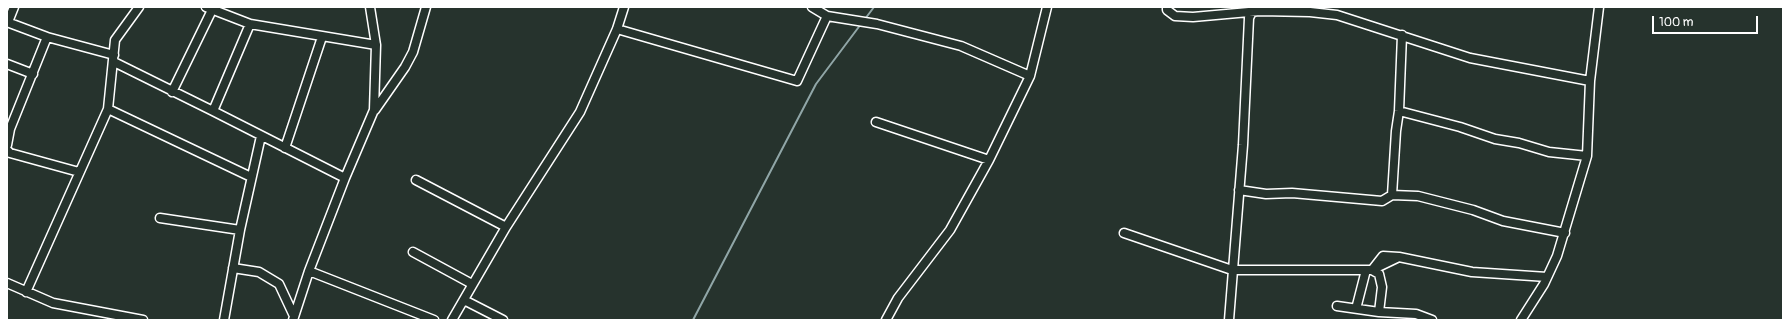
<!DOCTYPE html>
<html>
<head>
<meta charset="utf-8">
<style>
  body { margin:0 }
  #map { position:relative; width:1790px; height:327px; overflow:hidden; background:#26332d; font-family:Pangolin,sans-serif }
  canvas { display:block }
  .frame { position:absolute; inset:0; border:8px solid #fff; pointer-events:none }
  .scale { position:absolute; left:1652px; top:16px; width:106px; height:18px; box-sizing:border-box; border:2px solid #fff; border-top:0; padding-left:5px; font-size:12px; line-height:14px; white-space:nowrap; color:#fff; -webkit-text-stroke:3px #26332d; paint-order:stroke }
</style>
</head>
<body>
<div id="map">
<canvas width="1790" height="327"></canvas>
<div class="frame"></div>
<div class="scale">100 m</div>
</div>
<script>
const context = document.querySelector('canvas').getContext('2d');
context.lineJoin = 'round';
const toPath = rows => new Path2D(rows.map(r => 'M' + r).join(''));
function strokePath(path, color, width, dash) { context.strokeStyle = color; context.lineWidth = width; context.lineCap = dash ? 'butt' : 'round'; context.setLineDash(dash || []); context.stroke(path); }
strokePath(toPath([
  [865,19,874,7],
  [693,320,816,84,861,24]
]), '#90a6a7', 2);
const minor = toPath([
  [206,7,250,24,213,111,345,178],
  [812,7,827,16],
  [1167,7,1167,10,1175,16,1193,17,1260,11,1310,12,1337,15,1470,58,1590,81],
  [7,22,47,37,114,55],
  [8,22,14,7],
  [250,24,376,45],
  [617,29,797,81,827,16,877,24,961,46,1030,76],
  [114,62,213,111],
  [7,64,33,74],
  [172,92,212,10],
  [108,109,251,177],
  [375,110,405,67,413,52,426,7],
  [1399,111,1460,127,1495,139,1519,143,1549,152,1587,156],
  [876,122,989,160],
  [7,145,10,129,47,37],
  [285,148,322,37],
  [7,150,10,153,79,172],
  [416,180,506,227],
  [1239,190,1266,194,1292,193,1382,201,1392,195,1418,196,1473,210,1503,221,1565,233],
  [1392,195,1396,131,1399,111,1402,35],
  [160,218,240,230],
  [1124,233,1232,270,1372,270,1399,257,1472,272,1547,277],
  [413,252,472,284],
  [1399,257,1383,256,1372,270,1379,274,1382,287,1379,312,1416,314,1432,320],
  [233,268,259,272,279,284,294,316],
  [309,271,434,320],
  [7,283,53,303,143,320],
  [26,292,108,109,115,40,139,7],
  [464,300,503,320],
  [1357,305,1366,270],
  [1337,306,1379,312],
  [224,320,240,230,261,136],
  [293,320,309,271,345,178,374,110,376,45,370,7],
  [452,320,506,227,580,112,617,29,624,7],
  [886,320,898,298,950,230,989,160,1030,76,1047,7],
  [1229,320,1243,145,1249,18,1252,12],
  [1521,320,1544,284,1557,256,1587,156,1590,81,1599,7]
]);
strokePath(minor, '#fff', 11);
strokePath(minor, '#26332d', 8);
</script>
</body>
</html>
